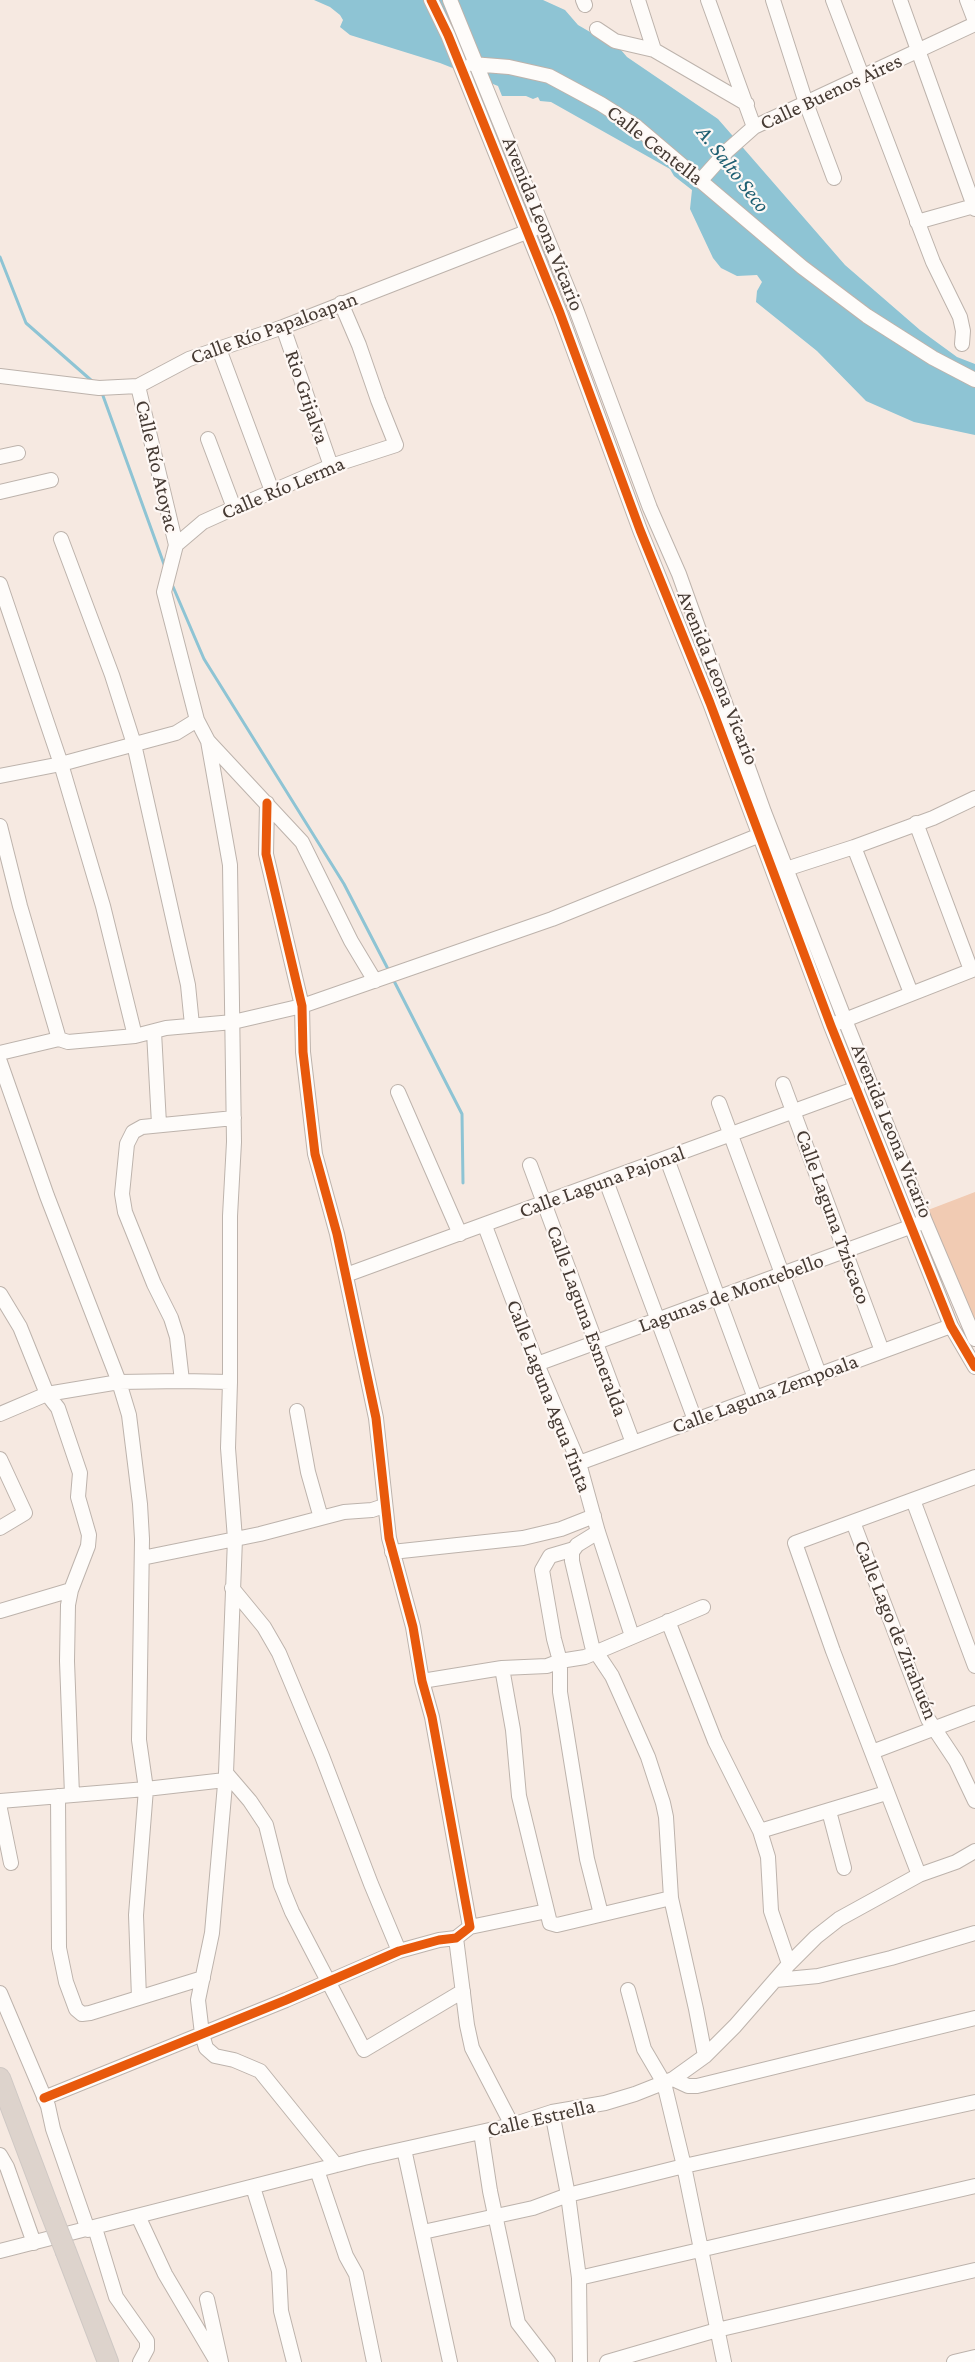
<!DOCTYPE html>
<html>
<head>
<meta charset="utf-8">
<style>
  body { margin:0 }
  canvas { display:block; background:#f6e9e1 }
</style>
</head>
<body>
<canvas width="975" height="2362"></canvas>
<script>
const context = document.querySelector('canvas').getContext('2d');
context.lineJoin = 'round';
function fill(path, color) { context.fillStyle = color; context.fill(path, 'evenodd'); }
const toPath = rows => new Path2D(rows.map(r => 'M' + r).join(''));
function strokePath(path, color, width, dash) { context.strokeStyle = color; context.lineWidth = width; context.lineCap = dash ? 'butt' : 'round'; context.setLineDash(dash || []); context.stroke(path); }
function drawText(font, color, halo, rows, align = 'center') {
  context.font = font + ' "Crimson Pro",serif'; context.lineWidth = 4.5; context.setLineDash([]); context.textBaseline = 'middle'; context.strokeStyle = halo; context.fillStyle = color; for (const [text, x, y, turn = 0] of rows) {
    context.save(); context.translate(x, y); context.rotate((+turn || 0) * Math.PI / 180); context.textAlign = isNaN(turn) ? turn : align; if (halo) context.strokeText(text, 0, 0); context.fillText(text, 0, 0); context.restore();
  }
}
fill(toPath([
  [975,1192,975,1321,950,1266,928,1210]
]), '#f1cbb3');
fill(toPath([
  [314,0,543,0,565,10,578,25,621,50,627,57,718,119,845,265,920,330,957,357,975,364,975,435,914,422,866,401,817,351,756,302,757,291,762,282,757,275,737,276,721,268,713,258,690,209,692,190,674,176,670,169,551,102,540,101,538,97,533,99,526,96,502,96,498,86,440,63,350,35,340,27,343,20,340,15,330,7]
]), '#8ec4d4');
strokePath(toPath([
  [0,257,26,323,92,381],
  [102,393,165,567],
  [171,582,204,659,344,884,389,971],
  [393,979,462,1114,463,1183]
]), '#8ec4d4', 3);
const minor = toPath([
  [431,0,448,35,560,313,640,530,710,703,831,1026,951,1326,975,1367],
  [450,0,576,309,650,508,679,574,764,812,845,1020,925,1221,975,1339],
  [583,0,585,5],
  [638,0,654,50],
  [708,0,754,127],
  [773,0,806,103,834,178],
  [833,0,933,262,960,317,963,331,962,344],
  [900,0,975,209],
  [967,0,975,21],
  [597,29,615,41,654,50,747,104],
  [472,64,509,67,549,76,601,104,637,127,802,267,867,316,933,358,975,380],
  [701,180,727,151,754,127,975,24],
  [917,222,974,206],
  [283,327,331,466],
  [219,349,272,491],
  [0,376,99,388,138,386,189,359,283,327,534,229],
  [138,386,176,545,164,592,197,720,208,741,302,842,351,941,375,981],
  [208,439,234,508],
  [0,457,18,453],
  [0,492,51,480],
  [61,539,112,675,134,744,188,985,192,1025],
  [176,545,203,522,234,508,331,466,396,445,378,400,359,345,341,303],
  [0,584,61,764,103,906,135,1036],
  [208,741,230,865,234,1142,230,1216,230,1382,228,1448,235,1539,226,1773,212,1933,198,2000,202,2034,206,2048,215,2056,234,2060,260,2071,336,2165],
  [0,776,61,764,176,733,197,720],
  [916,823,971,970],
  [0,826,20,906,59,1039],
  [854,847,911,993],
  [786,869,854,847,933,818,975,798],
  [837,1023,975,969],
  [154,1032,159,1124],
  [0,1053,59,1039,68,1042,135,1036,166,1028,233,1022,302,1006,552,919,760,835],
  [0,1062,47,1196,119,1382,129,1415,140,1504,142,1539,139,1740,146,1789,136,1915,139,1998],
  [783,1084,882,1351],
  [398,1092,460,1234],
  [719,1103,819,1374],
  [667,1159,755,1398],
  [530,1165,633,1443],
  [606,1181,695,1420],
  [485,1226,537,1364,579,1463,598,1532,632,1636],
  [346,1275,857,1088],
  [0,1294,20,1327,47,1394,58,1408,80,1473,78,1497,89,1535,88,1546,71,1590,68,1605,67,1661,72,1795],
  [537,1364,918,1224],
  [182,1381,177,1337,171,1318,154,1284,125,1212,122,1194,127,1144,133,1132,142,1127,234,1118],
  [297,1411,308,1472,321,1518],
  [0,1414,47,1394,119,1382,182,1381,230,1382],
  [0,1459,25,1513,0,1528],
  [579,1463,951,1326],
  [913,1500,975,1666],
  [853,1522,928,1719,956,1761,975,1801],
  [598,1532,577,1545,572,1552,572,1561,592,1646,612,1676,625,1705,648,1757,663,1803,666,1817,671,1898,696,2009,705,2056],
  [574,1549,550,1556,542,1570,554,1639,560,1661,560,1692,587,1859,601,1914],
  [392,1552,523,1538,561,1529,594,1516],
  [142,1558,260,1534,344,1512,372,1510,384,1506],
  [232,1588,264,1627,279,1653,322,1756,371,1884,399,1951],
  [0,1611,71,1590],
  [668,1621,715,1741,760,1831,768,1857,771,1911,789,1964],
  [502,1668,513,1730,519,1796,550,1923,557,1925,671,1898],
  [422,1681,502,1668,547,1666,560,1661,585,1657,703,1607],
  [872,1752,975,1713],
  [226,1773,250,1801,266,1825,281,1885,292,1912,364,2050,463,1991],
  [58,1796,59,1948,66,1982,76,2009,82,2014,90,2013,203,1978],
  [0,1801,146,1789,225,1780],
  [0,1809,11,1863],
  [829,1811,844,1868],
  [760,1831,886,1793],
  [919,1875,833,1651,795,1543,975,1477],
  [470,1927,547,1911],
  [456,1938,467,2025,472,2048,512,2125],
  [776,1980,818,1976,891,1958,975,1933],
  [628,1990,644,2049,664,2083,684,2166,724,2362],
  [0,1993,48,2106,53,2129,88,2230],
  [673,2079,688,2086,697,2086,975,2018],
  [44,2098,286,2000,399,1951,439,1940,456,1938,470,1927,432,1717,422,1681,413,1627,389,1538,376,1418,337,1234,315,1154,303,1052,302,1006,266,854,267,803],
  [552,2112,568,2195,579,2278,580,2362],
  [481,2132,490,2191,518,2323,548,2362],
  [404,2149,450,2362],
  [0,2155,7,2167,34,2243],
  [317,2170,346,2256,356,2274,374,2362],
  [253,2187,279,2271,281,2311,294,2362],
  [138,2216,165,2274,217,2362],
  [95,2228,116,2297,147,2341,147,2349,140,2362],
  [423,2232,533,2208,568,2195,684,2166,975,2102],
  [0,2251,364,2158,512,2125,552,2112,605,2103,635,2094,673,2079,705,2056,735,2026,789,1964,816,1937,839,1919,919,1875,956,1862,975,1851],
  [579,2278,975,2186],
  [207,2299,221,2362],
  [607,2362,717,2330,975,2270],
  [954,2362,975,2357]
]);
const highway = toPath([
  [0,2078,50,2211],
  [66,2252,108,2362]
]);
strokePath(minor, '#bdb3ac', 16);
strokePath(highway, '#cfc8c4', 22);
strokePath(minor, '#fefcfa', 14);
strokePath(highway, '#ddd3cc', 20);
const highwayBridge = toPath([
  [50,2211,66,2252]
]);
strokePath(highwayBridge, '#cfc8c4', 22, []);
strokePath(highwayBridge, '#ddd3cc', 20);
strokePath(toPath([
  [431,0,448,35,560,313,640,530,710,703,831,1026,951,1326,975,1367],
  [44,2098,286,2000,399,1951,439,1940,456,1938,470,1927,432,1717,422,1681,413,1627,389,1538,376,1418,337,1234,315,1154,303,1052,302,1006,266,854,267,803]
]), '#e8590c', 9);
drawText('21px', '#453a33', '#fef8f5', [
  ["Calle Buenos Aires",831,92,-25],
  ["Calle Centella",655,145,38],
  ["Avenida Leona Vicario",543,224,68],
  ["Calle Río Papaloapan",274,328,-20],
  ["Rio Grijalva",307,397,71],
  ["Calle Río Atoyac",157,466,77],
  ["Calle Río Lerma",283,488,-23],
  ["Avenida Leona Vicario",718,678,68],
  ["Avenida Leona Vicario",892,1131,68],
  ["Calle Laguna Pajonal",602,1182,-20],
  ["Calle Laguna Tziscaco",833,1217,70],
  ["Lagunas de Montebello",731,1293,-20],
  ["Calle Laguna Esmeralda",587,1321,70],
  ["Calle Laguna Zempoala",765,1394,-20],
  ["Calle Laguna Agua Tinta",549,1396,69],
  ["Calle Lago de Zirahuén",896,1630,68],
  ["Calle Estrella",541,2118,-13]
]);
drawText('italic 22px', '#1e5f72', '#fef8f5', [
  ["A. Salto Seco",733,169,52]
]);
</script>
</body>
</html>
